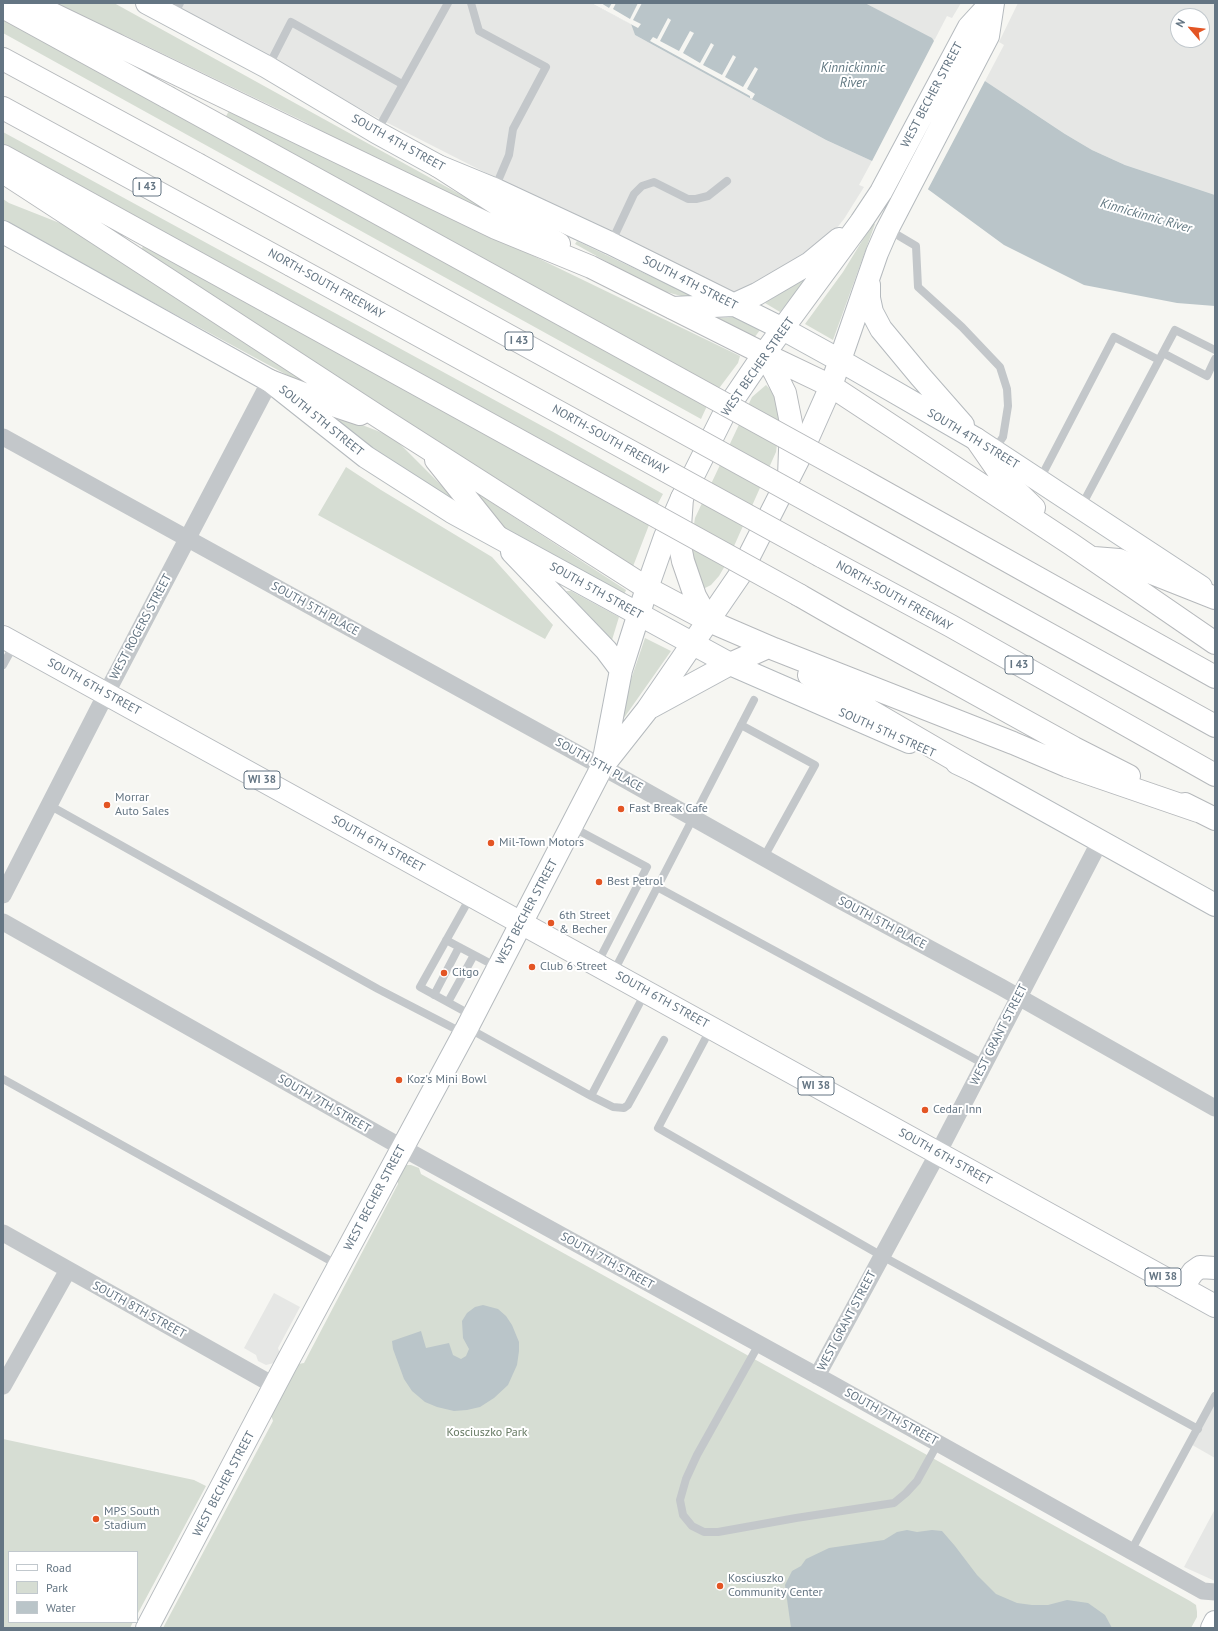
<!DOCTYPE html>
<html>
<head>
<meta charset="utf-8">
<style>
  body { margin:0 }
  #map { position:relative; width:1218px; height:1631px; overflow:hidden; background:#f6f6f2; font-family:"PT Sans",sans-serif }
  canvas { display:block }
  .frame { position:absolute; inset:0; border:4px solid #647583; pointer-events:none }
  .legend { position:absolute; left:8px; top:1551px; width:130px; height:72px; box-sizing:border-box; background:#fff; border:1px solid #c1c8cd; margin:0; padding:5px 7px; list-style:none; font-size:12px; color:#647583 }
  .legend li { display:flex; align-items:center; gap:8px; height:20px }
  .legend b { width:20px; border:1px solid #c1c8cd }
  .north { position:absolute; left:1170px; top:8px; width:40px; height:40px; box-sizing:border-box; background:#fff; border:1px solid #c1c8cd; border-radius:50%; rotate:298deg; font-size:11px; font-weight:700; line-height:16px; text-align:center; color:#647583 }
  .north::after { content:''; display:block; margin:auto; width:14px; height:18px; background:#e35524; clip-path:polygon(50% 0,100% 100%,50% 72%,0 100%) }
</style>
</head>
<body>
<div id="map">
<canvas width="1218" height="1631"></canvas>
<div class="frame"></div>
<ul class="legend">
<li><b style="height:5px;background:#fff"></b>Road</li>
<li><b style="height:11px;background:#d6ddd3"></b>Park</li>
<li><b style="height:11px;background:#bac5c9"></b>Water</li>
</ul>
<div class="north">N</div>
</div>
<script>
const context = document.querySelector('canvas').getContext('2d');
context.lineJoin = 'round';
function fill(path, color) { context.fillStyle = color; context.fill(path, 'evenodd'); }
const toPath = rows => new Path2D(rows.map(r => 'M' + r).join(''));
function strokePath(path, color, width, dash) { context.strokeStyle = color; context.lineWidth = width; context.lineCap = dash ? 'butt' : 'round'; context.setLineDash(dash || []); context.stroke(path); }
function drawText(font, color, halo, rows, align = 'center') {
  context.font = font + ' "PT Sans",sans-serif'; context.lineWidth = 4; context.setLineDash([]); context.textBaseline = 'middle'; context.strokeStyle = halo; context.fillStyle = color; for (const [text, x, y, turn = 0] of rows) {
    context.save(); context.translate(x, y); context.rotate((+turn || 0) * Math.PI / 180); context.textAlign = isNaN(turn) ? turn : align; if (halo) context.strokeText(text, 0, 0); context.fillText(text, 0, 0); context.restore();
  }
}
fill(toPath([
  [169,3,591,3,631,24,635,35,826,140,872,161,859,185,864,187,844,219,836,229,818,244,793,261,742,291,731,291,647,252,492,176,372,115],
  [865,3,961,3,952,18,947,16,934,41],
  [1018,3,1215,3,1215,195,1125,165,1092,150,1065,134,985,81,1004,45,999,42],
  [1178,16,1202,16,1202,40,1178,40],
  [274,1293,300,1307,278,1348,280,1354,274,1363,266,1365,258,1361,256,1355,244,1348],
  [1215,1390,1215,1458,1187,1442],
  [1215,1509,1215,1581,1184,1567]
]), '#e6e7e5');
fill(toPath([
  [47,3,114,3,501,217,499,221,371,158,303,121,124,35,105,31],
  [3,17,707,406,701,419,3,33],
  [230,109,740,356,738,363,717,391,225,118],
  [3,132,555,433,663,494,656,507,118,210,64,176,60,179,3,148],
  [3,199,9,203,85,233,335,401,3,221],
  [873,223,875,224,833,340,805,324,843,272],
  [577,241,694,297,695,300,656,289,575,244],
  [143,245,649,525,632,569,174,272,142,249],
  [803,279,805,281,780,312,765,303],
  [734,317,760,328,760,330,754,338,717,320,718,318],
  [766,385,772,391,776,403,780,422,776,452,726,564,719,576,711,585,703,589,693,562,691,543,695,518,752,397],
  [339,416,388,435,399,443,452,496,454,501,365,444,339,421,337,418],
  [346,467,381,490,492,557,553,625,545,639,318,515],
  [463,484,626,590,624,595,506,530],
  [566,591,571,591,619,617,612,640],
  [645,638,671,651,619,725,616,724],
  [406,1165,411,1165,419,1168,421,1174,1190,1601,1196,1605,1197,1612,1197,1617,1191,1628,163,1628,273,1421,271,1415,298,1364,304,1363,398,1184,397,1178,402,1168],
  [3,1439,194,1480,206,1486,137,1615,137,1552,9,1552,9,1622,133,1622,130,1628,3,1628]
]), '#d6ddd3');
fill(toPath([
  [591,3,865,3,932,38,934,41,985,81,1065,134,1092,150,1125,165,1215,195,1215,306,1177,303,1084,285,1004,245,903,171,872,161,826,140,635,35,631,24],
  [483,1305,498,1309,506,1316,512,1325,519,1342,519,1351,517,1365,508,1385,494,1398,480,1407,467,1410,454,1411,437,1407,425,1402,412,1391,404,1379,393,1349,392,1341,421,1331,426,1348,449,1343,453,1355,461,1359,466,1356,469,1349,463,1338,462,1321,467,1313,475,1307],
  [907,1530,917,1532,932,1530,942,1531,955,1546,977,1575,996,1594,1017,1603,1032,1605,1048,1605,1067,1600,1088,1603,1105,1615,1112,1628,791,1628,785,1585,792,1571,801,1566,806,1559,829,1548,884,1540,897,1532]
]), '#bac5c9');
fill(toPath([
  [591,3,601,3,609,8,612,3,616,3,613,9,630,19,638,3,642,3,633,20,641,24,638,28],
  [668,18,671,20,660,41,679,51,690,31,694,33,683,53,700,63,711,43,714,45,703,65,722,75,733,55,736,57,725,77,743,87,755,67,758,69,747,89,755,94,752,99,750,98,750,96,650,41,653,37,657,39],
  [935,39,986,79,927,191,902,172,871,163]
]), '#f6f6f2');
const secondary = toPath([
  [147,3,267,67,376,132,438,166,494,189,610,243,783,329,841,361,976,439,1201,587],
  [3,232,270,381,366,457,452,512,730,664,909,742],
  [869,285,869,298,872,312,881,329,920,376,963,425],
  [673,308,733,305,757,294,810,263,839,239],
  [512,552,606,650,621,670],
  [651,707,730,664],
  [957,763,974,771,1215,905],
  [603,764,621,670,647,588,665,537,682,498,726,410,764,354,861,222,881,192,969,27,991,3],
  [147,1628,285,1366,467,1028,602,767,647,710,739,576,799,458,831,386,877,253,887,230,988,36,993,3],
  [1212,1628,1215,1622]
]);
const primary = toPath([
  [3,637,1215,1306],
  [1182,1288,1193,1272,1200,1267,1215,1268]
]);
const highway = toPath([
  [30,3,496,228,591,267,764,354,831,386,1071,544,1215,643],
  [3,7,167,97],
  [3,59,197,164],
  [3,108,291,265],
  [3,156,270,303],
  [438,166,559,244],
  [3,172,379,417,647,588,709,621,774,649,1013,743,1067,766,1198,811],
  [764,354,775,373,785,393,791,423,789,477],
  [270,381,333,405,360,414],
  [976,439,1003,478,1034,508],
  [436,460,496,535],
  [861,479,1215,677],
  [682,498,679,541,683,561,695,596,709,621],
  [841,519,1215,726],
  [821,556,951,626,1215,775],
  [1094,558,1119,560,1215,598],
  [799,595,839,618,1074,748,1129,776],
  [730,664,768,647],
  [809,675,974,771],
  [1185,804,1215,819]
]);
strokePath(secondary, '#b5babe', 24);
strokePath(primary, '#b6babe', 24);
strokePath(highway, '#b6b9bc', 24);
strokePath(toPath([
  [471,3,479,31,546,67,513,129,509,155,495,188],
  [173,16,180,3],
  [268,67,291,22,402,84],
  [377,131,448,3],
  [889,230,916,246,918,287,962,327,1000,367,1007,389,1008,406,1003,437,994,450],
  [611,243,634,194,642,186,654,182,688,199,696,199,708,196,727,181],
  [1163,353,1207,376,1215,359],
  [1040,479,1114,337,1159,360],
  [1081,507,1175,330,1215,350],
  [3,665,14,645],
  [741,725,815,765,764,857],
  [49,805,378,989,463,1033],
  [572,827,647,867,597,964],
  [657,887,984,1064],
  [471,896,420,987,473,1016],
  [446,940,497,967],
  [613,973,754,700],
  [434,995,459,947],
  [448,1002,474,955],
  [468,1028,591,1096,645,993],
  [711,1028,658,1128,882,1256,1198,1429],
  [3,1079,338,1265],
  [591,1096,613,1107,624,1108,628,1105,664,1040],
  [759,1344,697,1455,686,1479,680,1500,683,1515,692,1526,704,1532,718,1532,796,1518,894,1503,906,1493,917,1481,938,1443],
  [1131,1551,1215,1396]
]), '#c3c7ca', 8);
strokePath(toPath([
  [3,437,624,779,832,896,1001,987,1215,1108],
  [3,895,106,694,270,381],
  [3,922,417,1156,832,1384,1131,1551,1203,1591,1215,1592],
  [3,1233,275,1386],
  [817,1376,938,1153,1100,841],
  [3,1386,68,1270]
]), '#c3c7ca', 17);
strokePath(secondary, '#fff', 22);
strokePath(primary, '#fff', 22);
strokePath(highway, '#fff', 22);
const highwayBridge = toPath([
  [167,97,861,479],
  [197,164,841,519],
  [291,265,821,556],
  [270,303,799,595]
]);
strokePath(highwayBridge, '#b6b9bc', 24, []);
strokePath(highwayBridge, '#fff', 22);
for (const [x, y, r, color] of [
  [107,805,4,"#e35524"],
  [621,809,4,"#e35524"],
  [491,843,4,"#e35524"],
  [599,882,4,"#e35524"],
  [551,923,4,"#e35524"],
  [532,967,4,"#e35524"],
  [444,973,4,"#e35524"],
  [399,1080,4,"#e35524"],
  [925,1110,4,"#e35524"],
  [96,1519,4,"#e35524"],
  [720,1586,4,"#e35524"]
]) { const dot = new Path2D(); dot.arc(x, y, r, 0, 2 * Math.PI); context.fillStyle = color; context.fill(dot); strokePath(dot, '#fff', 1.5); }
for (const [x, y, w] of [
  [147,187,28],
  [519,341,28],
  [1019,665,28],
  [262,780,36],
  [816,1086,36],
  [1163,1277,36]
]) { const box = new Path2D(); box.roundRect(x - w / 2, y - 9, w, 18, 3); context.fillStyle = '#fff'; context.fill(box); strokePath(box, '#647583', 1); }
drawText('bold 11px', '#647583', null, [
  ["I 43",147,187],
  ["I 43",519,341],
  ["I 43",1019,665],
  ["WI 38",262,780],
  ["WI 38",816,1086],
  ["WI 38",1163,1277]
]);
drawText('12px', '#647583', '#fff', [
  ["WEST BECHER STREET",932,95,-62],
  ["SOUTH 4TH STREET",398,143,29],
  ["SOUTH 4TH STREET",690,283,27],
  ["NORTH-SOUTH FREEWAY",326,284,29],
  ["WEST BECHER STREET",758,367,-55],
  ["SOUTH 5TH STREET",321,421,39],
  ["SOUTH 4TH STREET",973,439,31],
  ["NORTH-SOUTH FREEWAY",610,440,29],
  ["SOUTH 5TH STREET",596,591,29],
  ["NORTH-SOUTH FREEWAY",894,596,29],
  ["SOUTH 5TH PLACE",315,609,29],
  ["WEST ROGERS STREET",141,627,-62],
  ["SOUTH 6TH STREET",94,687,29],
  ["SOUTH 5TH STREET",887,733,24],
  ["SOUTH 5TH PLACE",599,765,29],
  ["SOUTH 6TH STREET",378,844,29],
  ["WEST BECHER STREET",527,912,-62],
  ["SOUTH 5TH PLACE",882,923,28],
  ["SOUTH 6TH STREET",662,1000,29],
  ["WEST GRANT STREET",999,1035,-63],
  ["SOUTH 7TH STREET",324,1104,30],
  ["SOUTH 6TH STREET",945,1157,29],
  ["WEST BECHER STREET",375,1198,-62],
  ["SOUTH 7TH STREET",607,1261,29],
  ["SOUTH 8TH STREET",139,1310,29],
  ["WEST GRANT STREET",847,1321,-62],
  ["SOUTH 7TH STREET",891,1417,29],
  ["WEST BECHER STREET",224,1484,-62]
]);
drawText('12px', '#647583', '#fff', [
  ["Morrar",115,798],
  ["Auto Sales",115,812],
  ["Fast Break Cafe",629,809],
  ["Mil-Town Motors",499,843],
  ["Best Petrol",607,882],
  ["6th Street",559,916],
  ["& Becher",559,930],
  ["Club 6 Street",540,967],
  ["Citgo",452,973],
  ["Koz's Mini Bowl",407,1080],
  ["Cedar Inn",933,1110],
  ["MPS South",104,1512],
  ["Stadium",104,1526],
  ["Kosciuszko",728,1579],
  ["Community Center",728,1593]
], 'left');
drawText('12px', '#677a63', '#fff', [
  ["Kosciuszko Park",487,1433]
]);
drawText('italic 13px', '#607780', '#fff', [
  ["Kinnickinnic",853,68],
  ["River",853,83],
  ["Kinnickinnic River",1146,216,16]
]);
</script>
</body>
</html>
